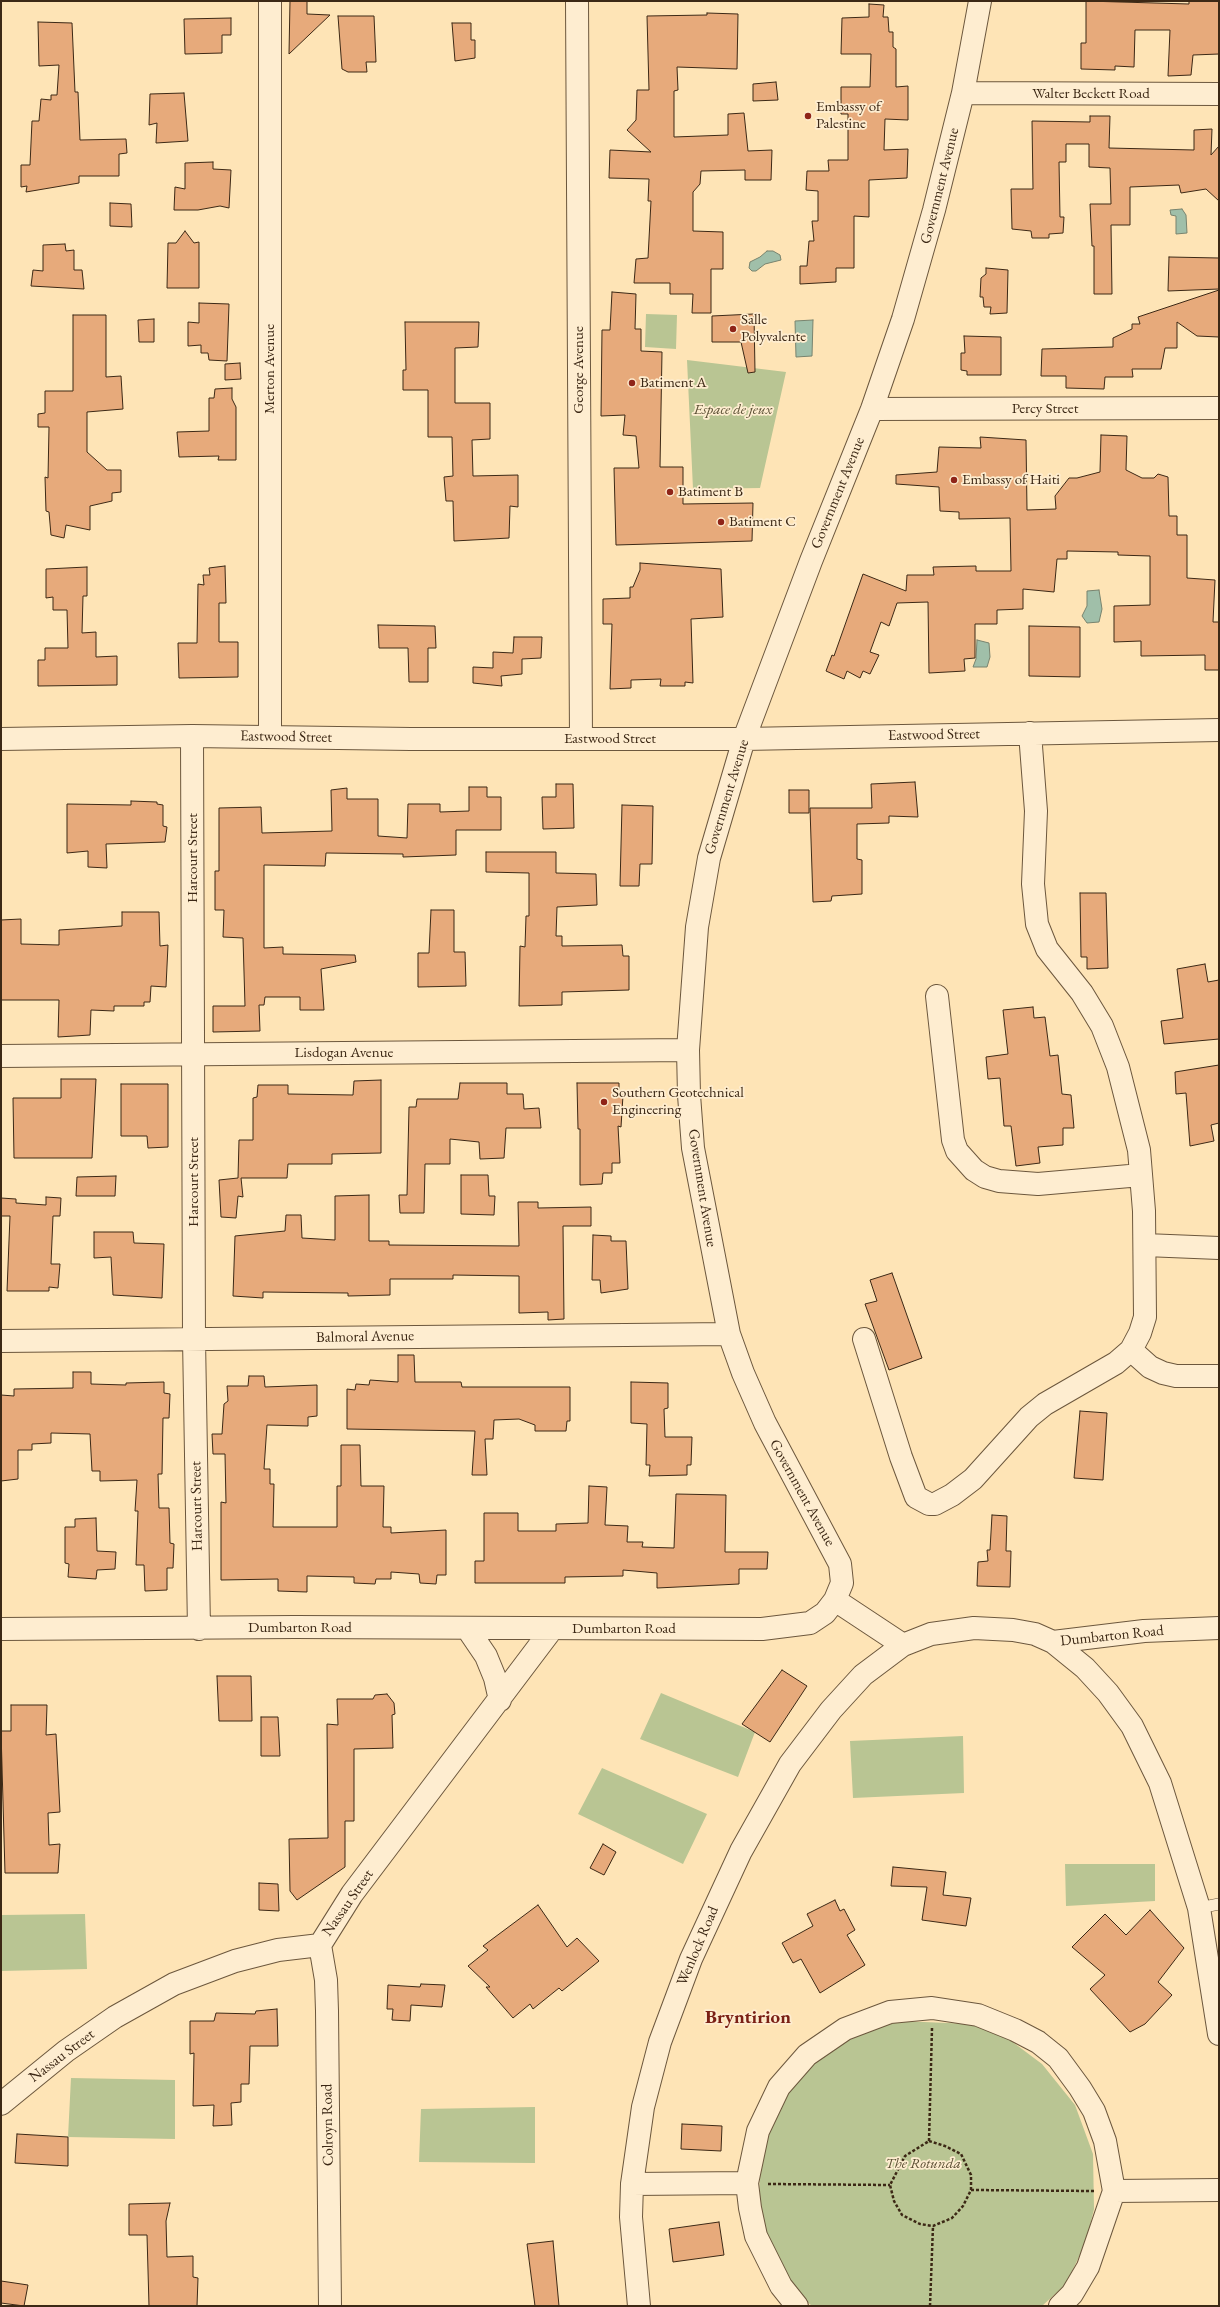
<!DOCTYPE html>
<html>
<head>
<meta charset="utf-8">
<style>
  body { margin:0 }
  #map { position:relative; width:1220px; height:2307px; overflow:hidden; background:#fee4b6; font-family:"EB Garamond",serif }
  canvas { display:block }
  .frame { position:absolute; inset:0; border:2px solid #3c2815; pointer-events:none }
</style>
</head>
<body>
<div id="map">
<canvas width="1220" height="2307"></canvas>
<div class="frame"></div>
</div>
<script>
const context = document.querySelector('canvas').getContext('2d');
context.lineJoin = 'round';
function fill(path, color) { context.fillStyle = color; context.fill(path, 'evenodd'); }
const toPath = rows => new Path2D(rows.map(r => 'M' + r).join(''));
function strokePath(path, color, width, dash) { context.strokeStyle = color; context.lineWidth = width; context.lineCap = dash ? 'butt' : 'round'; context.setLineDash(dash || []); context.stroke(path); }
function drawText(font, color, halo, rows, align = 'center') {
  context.font = font + ' "EB Garamond",serif'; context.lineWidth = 3.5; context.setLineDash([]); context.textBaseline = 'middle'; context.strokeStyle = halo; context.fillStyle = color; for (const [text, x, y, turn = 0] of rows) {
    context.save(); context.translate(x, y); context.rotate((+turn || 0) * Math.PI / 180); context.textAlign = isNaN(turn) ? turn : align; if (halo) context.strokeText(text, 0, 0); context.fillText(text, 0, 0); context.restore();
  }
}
fill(toPath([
  [646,314,677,315,676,349,645,347],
  [687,360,786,372,760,488,693,489],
  [661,1693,755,1732,738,1777,640,1739],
  [963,1736,964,1793,853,1798,850,1741],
  [602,1768,707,1814,683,1864,578,1814],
  [1065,1864,1155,1864,1155,1901,1066,1906],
  [85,1914,87,1969,1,1971,1,1915],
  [900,2021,971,2024,1010,2040,1042,2064,1075,2105,1093,2154,1094,2209,1086,2242,1066,2284,1042,2306,812,2306,794,2290,771,2254,759,2212,760,2162,775,2114,800,2075,846,2039],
  [71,2078,175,2080,175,2139,68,2137],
  [535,2107,535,2163,419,2162,421,2109]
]), '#b9c593');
const water = toPath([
  [1182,209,1186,215,1187,233,1176,234,1176,216,1171,215,1170,210,1182,209],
  [767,251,773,251,780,255,781,260,765,264,756,271,752,271,749,268,750,262,760,257,767,251],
  [813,320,812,356,796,357,795,321,813,320],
  [1099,590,1102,609,1099,622,1087,623,1082,616,1087,606,1087,591,1099,590],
  [977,640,989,643,990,657,987,667,973,667,976,659,977,640]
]);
fill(water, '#a0bfa9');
strokePath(water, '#78836e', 1);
const building = toPath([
  [290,1,307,1,307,14,330,15,289,54,290,1],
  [1086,1,1189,4,1189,1,1219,1,1219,54,1193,55,1191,75,1168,76,1170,30,1135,30,1134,67,1115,66,1115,70,1081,69,1081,43,1086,43,1086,1],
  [869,4,884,5,883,17,888,17,889,32,893,32,893,47,896,49,896,87,908,86,908,120,885,119,884,150,908,149,907,178,869,180,869,217,854,216,854,268,836,268,836,282,800,284,800,266,807,266,809,241,814,241,812,221,818,221,818,191,806,190,807,171,829,171,828,160,848,160,848,114,841,114,841,87,870,87,871,54,841,54,842,18,869,17,869,4],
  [707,13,738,14,737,69,677,67,678,90,674,91,674,137,728,135,728,114,744,113,748,151,772,150,771,180,745,180,745,170,701,171,700,184,693,192,693,231,723,232,723,269,711,269,711,313,692,313,693,294,670,294,670,283,634,283,636,259,648,258,651,201,648,201,649,179,609,178,610,150,651,152,627,130,636,120,637,90,649,90,647,16,707,15,707,13],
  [338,16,374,16,376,62,366,62,367,72,348,72,342,69,338,16],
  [231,18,231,35,222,35,222,53,185,54,184,19,231,18],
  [38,22,72,23,75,92,78,92,80,140,126,139,127,153,119,154,119,176,79,176,79,183,26,192,27,186,21,187,21,165,30,165,32,121,39,121,41,99,51,100,51,95,57,95,59,65,39,66,38,22],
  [452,23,471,23,471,40,475,40,475,58,455,61,452,23],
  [776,82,778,100,753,101,753,84,776,82],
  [184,93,188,141,156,143,157,123,149,125,150,94,184,93],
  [1090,116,1110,116,1109,148,1194,150,1194,130,1212,129,1211,155,1219,146,1219,201,1206,189,1181,193,1179,185,1130,187,1130,225,1111,225,1112,294,1094,294,1094,246,1092,246,1090,204,1111,204,1110,168,1089,167,1089,144,1066,144,1066,162,1059,162,1060,217,1064,217,1063,233,1049,234,1049,238,1032,238,1031,231,1012,229,1011,189,1033,189,1032,121,1090,122,1090,116],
  [213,162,213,169,231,170,229,208,220,206,198,210,174,210,175,187,185,189,185,163,213,162],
  [110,203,131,204,132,227,110,226,110,203],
  [185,231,194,243,199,242,199,288,167,288,168,243,176,243,185,231],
  [65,244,66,251,74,250,74,270,82,270,84,289,31,286,33,270,43,271,43,245,65,244],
  [1169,257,1219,258,1219,289,1168,291,1169,257],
  [986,268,1008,270,1007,313,990,314,991,307,984,307,983,297,980,297,981,278,986,274,986,268],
  [1219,290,1219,337,1197,336,1177,322,1177,348,1165,348,1161,369,1132,369,1133,377,1105,377,1104,389,1066,388,1066,376,1041,376,1042,349,1113,347,1113,338,1132,329,1132,324,1140,324,1138,317,1219,290],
  [612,292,636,294,635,329,641,329,641,351,662,352,660,467,683,467,683,504,753,503,752,541,616,545,614,468,639,468,636,436,623,435,625,415,601,416,602,330,610,330,612,292],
  [199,303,229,304,227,361,209,360,208,353,201,353,201,345,188,346,188,322,199,323,199,303],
  [754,314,755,372,748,373,741,342,712,342,712,316,754,314],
  [73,315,106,315,106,377,121,376,123,409,87,412,87,452,107,470,121,470,121,492,112,493,112,501,90,506,90,530,66,525,64,538,51,535,49,512,46,511,45,477,48,478,49,427,38,427,38,414,45,413,45,391,73,391,73,315],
  [154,319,154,342,139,342,138,320,154,319],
  [405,322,479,322,478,347,455,348,455,403,490,403,490,439,472,440,473,476,518,475,518,507,510,506,509,538,454,541,453,501,446,501,444,477,453,476,452,437,428,437,428,390,403,390,403,370,406,370,405,322],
  [964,336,1001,337,1001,375,967,375,967,371,961,370,961,353,965,353,964,336],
  [240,363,241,379,225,380,225,364,240,363],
  [232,388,232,399,236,407,236,460,218,460,219,456,179,457,177,432,209,431,209,398,214,398,215,389,232,388],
  [1101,435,1127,436,1126,470,1142,478,1154,478,1158,474,1168,477,1169,516,1177,516,1177,535,1187,535,1187,578,1215,580,1213,622,1219,622,1219,670,1205,670,1205,655,1141,656,1141,641,1114,642,1114,606,1150,605,1150,556,1118,555,1118,552,1067,551,1067,559,1057,559,1054,592,1023,589,1023,609,997,610,997,624,975,624,975,658,964,659,965,671,929,673,928,602,897,603,889,626,881,622,870,652,879,655,870,674,863,671,860,678,847,671,844,679,826,671,832,655,834,656,863,574,906,591,907,575,934,575,933,567,976,566,976,571,1011,571,1010,518,959,519,959,512,940,511,939,487,896,484,896,475,937,472,939,447,981,448,980,437,1026,440,1027,510,1056,509,1055,496,1069,478,1077,478,1100,472,1101,435],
  [640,563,721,569,723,617,691,619,693,683,685,682,685,686,660,686,661,679,631,680,631,688,610,689,612,624,603,624,603,599,630,598,630,587,633,587,640,570,640,563],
  [225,566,226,603,219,603,219,642,238,642,238,677,179,678,178,643,197,643,198,584,204,585,203,575,210,575,209,568,225,566],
  [87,567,87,596,83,596,82,633,96,632,96,657,117,656,117,685,38,686,38,660,45,660,45,648,68,648,67,610,53,610,53,597,46,598,46,569,87,567],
  [378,625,435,626,436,648,428,648,428,682,409,682,408,648,379,648,378,625],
  [1029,626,1080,627,1080,677,1029,676,1029,626],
  [514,637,542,637,541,658,522,659,522,674,501,676,502,686,473,683,473,667,493,668,493,652,513,653,514,637],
  [915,782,918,817,889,816,889,823,857,824,857,859,862,860,862,894,832,896,831,901,813,902,810,808,872,808,871,784,915,782],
  [556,784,573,784,574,828,543,829,542,797,556,797,556,784],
  [469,787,487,787,487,797,501,797,501,830,456,830,456,855,403,857,403,854,326,853,325,866,264,865,264,948,283,947,283,954,355,955,356,962,321,969,324,1010,300,1010,300,997,265,997,264,1005,259,1005,260,1031,213,1032,213,1006,245,1006,243,938,223,937,224,910,215,910,215,871,219,871,219,808,261,807,262,833,332,831,331,790,347,788,347,799,378,799,378,836,407,838,408,804,440,804,440,812,469,811,469,787],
  [789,790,809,790,809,813,789,813,789,790],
  [131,801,157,802,157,804,163,805,163,826,167,827,165,842,106,844,107,868,88,867,88,851,67,853,67,804,131,805,131,801],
  [622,805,653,806,652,864,640,864,639,886,620,886,622,805],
  [486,852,556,852,556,873,596,874,597,905,557,907,556,936,562,936,562,946,622,945,623,956,629,956,629,990,562,992,562,1005,519,1006,520,946,525,947,526,916,529,916,529,873,486,872,486,852],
  [1080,893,1106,893,1108,968,1087,969,1087,957,1081,957,1080,893],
  [431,910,454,910,454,952,465,952,466,986,418,987,418,953,429,953,431,910],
  [122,912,159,912,160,946,168,945,166,987,151,986,150,1002,144,1002,144,1006,114,1006,114,1011,91,1010,90,1035,58,1037,59,1000,1,1000,1,920,21,919,21,944,59,945,59,930,122,926,122,912],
  [1205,964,1208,982,1219,980,1219,1039,1164,1044,1161,1021,1183,1018,1177,969,1205,964],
  [1033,1007,1034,1018,1045,1017,1050,1056,1058,1055,1062,1094,1071,1095,1074,1128,1063,1128,1063,1145,1038,1147,1040,1163,1016,1166,1011,1126,1004,1126,1000,1078,988,1079,986,1057,1008,1054,1003,1010,1033,1007],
  [1219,1065,1219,1123,1211,1125,1214,1141,1190,1146,1186,1093,1176,1094,1175,1072,1219,1065],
  [61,1079,96,1079,92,1158,14,1158,13,1098,61,1098,61,1079],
  [381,1080,381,1153,332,1154,332,1164,288,1164,287,1178,241,1178,243,1197,238,1196,236,1218,221,1217,219,1180,238,1178,239,1140,253,1140,253,1098,257,1097,258,1085,288,1085,288,1094,353,1095,354,1081,381,1080],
  [460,1083,507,1083,507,1094,523,1094,524,1109,539,1108,541,1128,506,1128,504,1158,480,1159,479,1142,450,1139,450,1164,425,1164,424,1213,400,1213,399,1195,407,1195,409,1107,416,1107,417,1099,458,1099,460,1083],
  [577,1083,619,1083,619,1095,623,1095,621,1127,618,1126,620,1163,612,1163,612,1173,603,1173,602,1184,580,1185,580,1129,578,1129,577,1083],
  [121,1084,168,1084,168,1147,148,1148,147,1136,121,1136,121,1084],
  [461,1175,488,1175,489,1196,495,1196,494,1215,461,1214,461,1175],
  [116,1176,115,1196,76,1196,77,1177,116,1176],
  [369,1195,369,1241,389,1241,389,1245,519,1246,518,1202,538,1202,538,1208,591,1207,591,1226,563,1226,564,1319,548,1320,548,1312,519,1313,519,1276,453,1275,453,1279,390,1279,390,1295,348,1296,348,1293,263,1292,263,1298,233,1296,235,1236,285,1231,286,1215,301,1215,302,1238,335,1240,335,1196,369,1195],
  [46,1197,61,1198,60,1216,53,1216,51,1264,60,1264,58,1288,49,1287,49,1291,7,1291,10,1216,1,1216,1,1198,16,1199,16,1203,46,1205,46,1197],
  [94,1232,133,1232,134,1243,164,1244,162,1298,113,1295,111,1257,94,1258,94,1232],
  [593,1235,611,1236,611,1241,626,1241,628,1289,601,1293,600,1280,592,1280,593,1235],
  [892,1273,922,1358,889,1370,865,1304,877,1301,870,1280,892,1273],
  [398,1355,414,1355,415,1382,461,1382,462,1387,570,1387,570,1421,567,1421,566,1431,535,1431,535,1425,519,1419,494,1420,493,1439,485,1439,487,1475,472,1475,475,1431,347,1429,347,1389,355,1390,356,1384,369,1385,370,1380,398,1382,398,1355],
  [73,1372,91,1372,91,1384,126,1385,126,1383,164,1382,164,1393,170,1394,169,1418,163,1418,162,1474,158,1474,159,1508,169,1508,170,1543,174,1544,173,1568,167,1568,167,1590,145,1591,144,1565,136,1565,138,1511,135,1511,137,1480,100,1481,100,1471,92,1471,90,1434,51,1433,51,1443,32,1444,32,1450,18,1450,18,1479,1,1481,1,1395,14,1396,14,1389,73,1388,73,1372],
  [249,1376,264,1376,265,1387,317,1385,317,1416,308,1417,308,1426,267,1425,264,1469,270,1469,270,1484,274,1484,273,1527,337,1527,337,1486,341,1486,341,1445,360,1445,361,1486,384,1486,383,1527,391,1527,391,1533,446,1530,446,1575,437,1575,436,1584,420,1583,419,1574,391,1572,391,1579,376,1579,375,1584,354,1583,354,1577,307,1576,307,1592,278,1591,278,1579,221,1580,221,1502,226,1503,225,1454,213,1454,212,1434,222,1434,224,1404,228,1401,227,1386,248,1386,249,1376],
  [631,1382,668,1383,668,1408,664,1409,665,1437,692,1437,691,1465,687,1465,687,1475,649,1476,650,1465,646,1465,647,1424,631,1423,631,1382],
  [1080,1411,1107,1413,1103,1480,1074,1478,1080,1411],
  [589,1486,607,1487,605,1525,628,1526,627,1542,643,1542,642,1547,674,1548,676,1494,726,1495,725,1552,768,1552,767,1569,739,1569,739,1584,657,1588,657,1573,623,1570,623,1576,565,1577,565,1583,475,1583,475,1561,484,1561,484,1513,518,1513,518,1531,556,1531,556,1524,588,1523,589,1486],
  [992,1515,1007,1516,1006,1551,1011,1551,1010,1587,977,1586,978,1562,988,1561,987,1550,990,1550,992,1515],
  [96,1518,97,1551,116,1552,115,1569,97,1570,96,1579,68,1577,69,1564,65,1563,65,1527,75,1527,75,1519,96,1518],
  [782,1670,807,1686,770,1742,742,1724,782,1670],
  [217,1676,251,1676,252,1721,219,1721,217,1676],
  [387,1694,394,1703,395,1714,392,1715,393,1748,354,1749,354,1821,345,1821,345,1867,297,1900,290,1891,289,1839,328,1838,327,1724,338,1725,337,1699,373,1699,375,1695,387,1694],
  [11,1705,47,1705,46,1735,56,1734,60,1812,48,1813,49,1845,60,1844,58,1873,5,1873,1,1731,11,1731,11,1705],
  [261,1717,278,1717,280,1756,261,1756,261,1717],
  [603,1844,616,1852,604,1875,590,1868,603,1844],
  [893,1867,946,1872,943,1895,971,1898,966,1926,922,1920,927,1887,891,1886,893,1867],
  [259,1883,278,1884,279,1911,259,1910,259,1883],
  [835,1900,840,1911,844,1909,855,1930,847,1935,865,1965,820,1993,801,1959,793,1963,782,1943,813,1926,807,1914,835,1900],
  [538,1905,567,1947,577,1938,599,1961,562,1991,559,1988,533,2009,530,2004,513,2018,486,1987,490,1987,468,1966,488,1950,483,1946,538,1905],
  [1150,1910,1184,1948,1158,1982,1172,1995,1145,2024,1130,2032,1090,1989,1105,1975,1072,1947,1105,1914,1126,1935,1150,1910],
  [421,1984,445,1985,442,2007,411,2005,410,2021,392,2020,393,2009,387,2009,388,1985,420,1987,421,1984],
  [277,2009,278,2046,250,2046,249,2084,241,2084,241,2102,231,2103,232,2125,213,2126,214,2105,193,2106,194,2053,190,2054,190,2021,214,2021,216,2013,255,2014,256,2011,277,2009],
  [682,2124,722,2126,721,2151,681,2149,682,2124],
  [17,2134,68,2137,68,2166,15,2163,17,2134],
  [170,2203,166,2221,167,2257,193,2256,193,2277,198,2278,197,2306,149,2306,147,2235,129,2235,129,2204,170,2203],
  [719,2222,724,2255,673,2262,669,2229,719,2222],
  [553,2241,559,2306,535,2306,527,2244,553,2241],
  [1,2281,28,2285,24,2306,1,2303,1,2281]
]);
fill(building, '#e7aa7b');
strokePath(building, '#3c2815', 1);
const lane = toPath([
  [1199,1908,1219,1904]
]);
const street = toPath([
  [577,1,581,739],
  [963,93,1219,94],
  [872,409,1219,408],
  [192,736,194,1339,199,1629],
  [270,737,270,1],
  [1,739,192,736,411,739,744,739,1219,730],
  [937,996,953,1140,957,1151,974,1170,985,1177,999,1181,1038,1184,1141,1175],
  [1,1056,688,1050],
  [1145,1245,1219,1248],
  [864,1339,901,1457,916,1497,929,1504,935,1504,952,1495,973,1479,1029,1417,1045,1404,1116,1363,1131,1350,1140,1333,1145,1317,1144,1211,1139,1150,1118,1067,1102,1026,1082,993,1047,949,1037,924,1033,884,1036,811,1030,733],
  [1,1341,729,1334],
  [1131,1350,1150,1367,1163,1373,1176,1376,1219,1376],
  [835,1600,903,1645,931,1634,974,1628,1013,1630,1035,1634,1053,1642,1144,1631,1219,1628],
  [467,1628,486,1656,495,1678,500,1700],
  [1,1629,295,1627,762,1629,810,1623,825,1613,835,1600,842,1583,840,1564,765,1423,743,1373,729,1334,693,1148,689,1095,688,1050,697,927,709,858,744,739,811,561,872,409,903,319,934,210,963,93,980,1],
  [1053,1642,1085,1668,1108,1693,1132,1726,1160,1783,1199,1908,1219,2034],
  [320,1945,352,1894,552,1629],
  [320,1945,326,1980,327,2011,330,2306],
  [1,2104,66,2051,115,2017,174,1984,235,1961,278,1950,320,1945],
  [632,2184,747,2183],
  [1114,2191,1219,2190],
  [639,2306,631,2217,632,2184,643,2107,660,2042,691,1959,741,1851,790,1764,831,1710,863,1675,903,1645],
  [797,2306,781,2286,756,2236,750,2208,747,2183,758,2131,779,2087,807,2055,845,2029,890,2012,932,2008,978,2015,1015,2030,1038,2042,1058,2058,1080,2088,1094,2111,1105,2141,1114,2191,1088,2267,1072,2294,1060,2306]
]);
strokePath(lane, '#6c573d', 12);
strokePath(street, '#6c573d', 24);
strokePath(toPath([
  [929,2141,945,2146,961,2154,971,2175,971,2190,963,2206,952,2218,933,2226,920,2224,902,2215,894,2201,890,2185,905,2156,929,2141],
  [929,2141,932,2028],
  [768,2184,890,2185],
  [971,2190,1094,2191],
  [930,2306,933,2226]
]), '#3c2815', 2.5, [3, 2]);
strokePath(lane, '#feedd0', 11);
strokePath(street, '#feedd0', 22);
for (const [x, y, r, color] of [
  [808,116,4,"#8f2418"],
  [733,329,4,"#8f2418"],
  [632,383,4,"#8f2418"],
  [954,480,4,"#8f2418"],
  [670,492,4,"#8f2418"],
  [721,522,4,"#8f2418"],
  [604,1102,4,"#8f2418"]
]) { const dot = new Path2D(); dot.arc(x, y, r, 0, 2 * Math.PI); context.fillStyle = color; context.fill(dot); strokePath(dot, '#feedd0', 1.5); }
drawText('15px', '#3c2815', '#feedd0', [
  ["Walter Beckett Road",1091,94],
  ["Government Avenue",940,186,-76],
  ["Merton Avenue",270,369,-90],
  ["George Avenue",579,370,-90],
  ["Percy Street",1045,409],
  ["Government Avenue",838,493,-68],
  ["Eastwood Street",934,735,-1],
  ["Eastwood Street",286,737,1],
  ["Eastwood Street",610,739],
  ["Government Avenue",727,797,-73],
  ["Harcourt Street",193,858,-90],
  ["Lisdogan Avenue",344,1053],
  ["Harcourt Street",194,1182,-90],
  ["Government Avenue",702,1188,81],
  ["Balmoral Avenue",365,1337,-1],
  ["Government Avenue",802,1493,61],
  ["Harcourt Street",197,1506,-91],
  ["Dumbarton Road",300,1628],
  ["Dumbarton Road",624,1629],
  ["Dumbarton Road",1112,1636,-6],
  ["Nassau Street",348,1903,-55],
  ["Wenlock Road",698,1946,-67],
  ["Nassau Street",62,2056,-37],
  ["Colroyn Road",328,2125,-91]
]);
drawText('15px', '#3c2815', '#feedd0', [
  ["Embassy of",816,107],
  ["Palestine",816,124],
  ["Salle",741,320],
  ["Polyvalente",741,337],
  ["Batiment A",640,383],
  ["Embassy of Haiti",962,480],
  ["Batiment B",678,492],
  ["Batiment C",729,522],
  ["Southern Geotechnical",612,1093],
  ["Engineering",612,1110]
], 'left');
drawText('italic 15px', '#5b4f34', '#feedd0', [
  ["Espace de jeux",733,410],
  ["The Rotunda",923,2164]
]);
drawText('bold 19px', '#7a1f14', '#feedd0', [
  ["Bryntirion",748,2018]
]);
</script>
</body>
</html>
